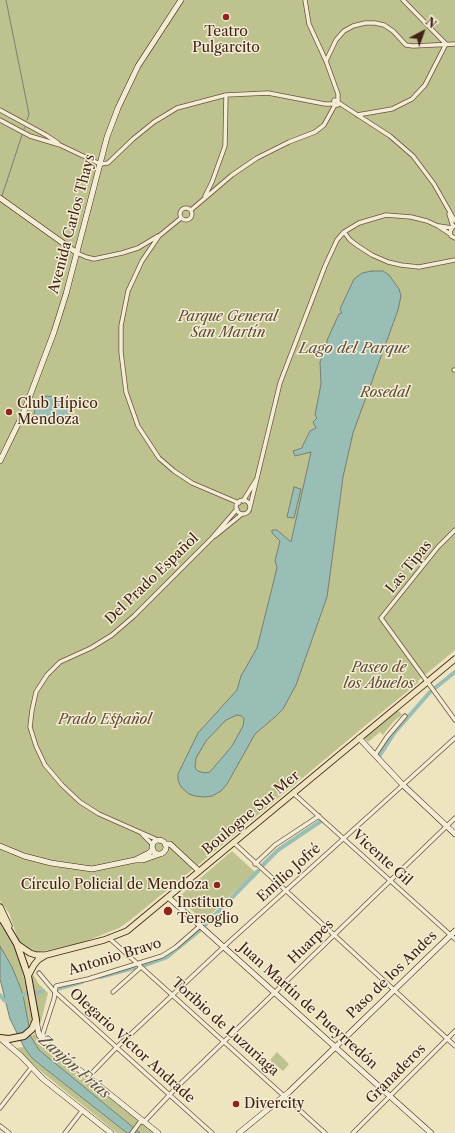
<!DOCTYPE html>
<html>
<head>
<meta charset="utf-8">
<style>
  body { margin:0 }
  #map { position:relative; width:455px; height:1133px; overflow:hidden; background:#eee4bf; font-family:"Libre Caslon Text",serif }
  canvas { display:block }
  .north { position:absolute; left:403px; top:12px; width:40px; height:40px; -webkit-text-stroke:3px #f4edd5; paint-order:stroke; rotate:41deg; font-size:11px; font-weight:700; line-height:16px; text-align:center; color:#412215 }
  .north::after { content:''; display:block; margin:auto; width:14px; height:18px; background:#412215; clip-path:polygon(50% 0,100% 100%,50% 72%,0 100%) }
</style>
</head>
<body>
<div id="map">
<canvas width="455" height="1133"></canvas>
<div class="north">N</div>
</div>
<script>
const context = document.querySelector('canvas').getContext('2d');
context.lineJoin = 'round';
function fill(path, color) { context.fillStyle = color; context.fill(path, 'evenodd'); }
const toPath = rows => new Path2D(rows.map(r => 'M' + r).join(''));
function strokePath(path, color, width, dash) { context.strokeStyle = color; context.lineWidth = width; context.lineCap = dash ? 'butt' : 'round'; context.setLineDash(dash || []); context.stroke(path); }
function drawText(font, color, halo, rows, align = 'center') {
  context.font = font + ' "Libre Caslon Text",serif'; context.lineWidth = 3; context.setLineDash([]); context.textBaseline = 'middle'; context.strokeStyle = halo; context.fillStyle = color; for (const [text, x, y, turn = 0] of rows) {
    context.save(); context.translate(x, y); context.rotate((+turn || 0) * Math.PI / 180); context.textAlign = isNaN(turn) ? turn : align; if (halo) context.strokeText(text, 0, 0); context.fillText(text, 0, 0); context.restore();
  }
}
fill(toPath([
  [0,0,455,0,455,650,418,681,419,682,366,725,192,870,129,921,119,928,81,943,35,953,23,946,18,939,9,913,0,901],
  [398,710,402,715,394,721,383,735,380,732,368,742,364,738],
  [232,851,255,872,204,921,177,898],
  [0,924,7,934,17,952,27,990,32,1020,28,1026,23,995,16,976,0,946],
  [32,973,39,984,48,993,40,1026,31,977],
  [35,1033,40,1042,153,1133,140,1133,43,1054,36,1047,31,1037],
  [24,1047,32,1058,43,1067,127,1133,117,1133,32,1064,17,1048],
  [277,1052,289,1064,283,1071,270,1060]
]), '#bec28e');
const water = toPath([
  [372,271,383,271,389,275,399,289,401,296,398,310,353,433,343,477,327,597,296,685,283,709,276,716,255,734,227,784,221,791,212,796,205,797,195,796,189,794,181,787,178,780,178,774,198,733,237,690,241,676,257,648,274,580,277,567,275,561,280,541,272,533,272,530,277,530,291,542,311,452,295,456,293,451,302,448,303,445,310,431,316,428,313,422,317,418,315,415,321,384,320,362,328,338,339,314,342,313,340,309,354,279,362,273,372,271],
  [237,715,242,716,244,719,243,726,232,746,210,772,205,773,198,771,195,768,196,758,206,741,226,720,237,715],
  [42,396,63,397,68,403,70,410,67,418,61,422,45,420,34,415,36,406,42,396],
  [294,487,301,489,294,518,287,517,294,487],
  [0,946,12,967,19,984,23,995,31,1037,39,1050,140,1133,127,1133,43,1067,32,1058,24,1047,10,1019,0,979,0,946]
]);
fill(water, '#99beb5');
strokePath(water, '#768075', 1);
strokePath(toPath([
  [6,0,29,114,27,120],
  [24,129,25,127],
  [2,196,22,135]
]), '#768075', 1);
strokePath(toPath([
  [435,688,455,672],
  [380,755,395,732,430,692],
  [262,866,278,850,321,821],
  [204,926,258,871],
  [145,965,167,957,199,931],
  [100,977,134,968],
  [57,989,82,982],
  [36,993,43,991],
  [0,995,4,1000,6,1001],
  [23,995,27,993]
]), '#99beb5', 4);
const street = toPath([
  [305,0,309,24,326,61,338,94,338,101],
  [403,0,446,44],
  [326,61,336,40,344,31,353,26,365,23,375,23,384,25,393,31,406,45,413,46,455,44],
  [339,103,390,136,413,156,434,184,455,221],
  [0,110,46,135,58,143],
  [357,115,392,109,412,99,425,85,446,44],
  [0,120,30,136,60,145,100,164,108,163,133,139,154,122,177,108,226,95,268,93,325,104,334,104],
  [205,196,212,182,225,146,226,95],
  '180 214a6 6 0 1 1 12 0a6 6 0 1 1-12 0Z',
  [191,210,232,175,257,158,289,142,315,132,324,125,335,105,338,105,338,101,334,100,334,105],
  [449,214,453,227],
  [181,218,159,236,142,261,128,291,121,326,121,352,126,392,138,426,159,458,174,471,192,483,239,503],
  [439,226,452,228],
  [454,226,452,228,450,232,451,236,455,238],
  [344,232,350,240,358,246,372,255,388,262,401,265,419,267,455,260],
  [77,253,86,257,94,259,122,253,138,248,158,236],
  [454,370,455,370],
  '236 507a7 7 0 1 1 14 0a7 7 0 1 1-14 0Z',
  [243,501,256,480],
  [250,507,280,383,325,266,337,240,344,232,359,223,386,215,411,217,427,221,438,226,450,234],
  [455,530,438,547,381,618,455,720],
  [215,536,242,514],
  [375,755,387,737,405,716],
  [293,793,455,939],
  [142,834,153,845],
  [160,841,99,814,80,802,62,785,45,765,36,746,30,727,32,710,36,692,47,675,60,662,91,648,112,635,134,616,212,538,237,509],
  [233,842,455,1046],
  [255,864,275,845,319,816],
  [109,938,325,1133],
  [39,973,54,991,212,1133],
  [113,992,141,967],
  [42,1039,43,1033,54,999,56,986,88,979,162,956,176,947,200,926],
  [88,1077,117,1047,230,941,455,738],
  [0,1108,31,1068],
  [0,1126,9,1133],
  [65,1133,82,1111],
  [132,1133,140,1122,144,1122,176,1088,455,818],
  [353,1133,455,1031]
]);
const secondary = toPath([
  [0,198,77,253],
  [0,461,23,414,54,332,66,294,107,137,118,108,138,66,181,0],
  [359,738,403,785,455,834],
  '152 847a7 7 0 1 1 14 0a7 7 0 1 1-14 0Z',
  [165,844,170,844,199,871],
  [0,846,24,856,51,863,92,869,135,860,149,853,153,849],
  [136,860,143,860,160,854],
  [168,897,431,1133],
  [36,1020,39,1035,46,1043,158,1133],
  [0,1038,21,1056,43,1079,111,1133],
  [239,1133,289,1092,455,931]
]);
const primary = toPath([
  [0,907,9,926],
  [17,944,30,953,36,955,46,955,104,940,127,931,455,659],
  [28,976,34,965,38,960,46,955]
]);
const highway = toPath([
  [0,917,4,922,17,944,28,976,36,1020,32,1029,24,1036,9,1039,0,1038]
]);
strokePath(street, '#6c5240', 5);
strokePath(secondary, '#412215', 6);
strokePath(primary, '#412215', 7);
strokePath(highway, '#412215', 8);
strokePath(street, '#f4edd5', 3.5);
strokePath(secondary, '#f4edd5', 5);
strokePath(primary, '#eee4bf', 5.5);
strokePath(highway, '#eee4bf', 6);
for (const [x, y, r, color] of [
  [226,17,4,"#8f2418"],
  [9,412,4,"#8f2418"],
  [217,885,4,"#8f2418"],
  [168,911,5,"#8f2418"],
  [236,1104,4,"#8f2418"]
]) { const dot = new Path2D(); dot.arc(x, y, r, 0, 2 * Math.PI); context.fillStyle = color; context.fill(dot); strokePath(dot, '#f4edd5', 1.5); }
drawText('14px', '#412215', '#f4edd5', [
  ["Teatro",226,32,"center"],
  ["Pulgarcito",226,48,"center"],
  ["Club Hípico",17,404],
  ["Mendoza",17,420],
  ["Círculo Policial de Mendoza",209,885,"right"],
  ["Instituto",177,903],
  ["Tersoglio",177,919],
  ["Divercity",244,1104]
], 'left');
drawText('14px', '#412215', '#f4edd5', [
  ["Avenida Carlos Thays",72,224,-75],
  ["Las Tipas",409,567,-51],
  ["Del Prado Español",152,579,-44],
  ["Boulogne Sur Mer",251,813,-40],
  ["Vicente Gil",382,858,42],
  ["Emilio Jofré",289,873,-42],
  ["Huarpes",311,942,-44],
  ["Antonio Bravo",115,957,-17],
  ["Paso de los Andes",392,975,-44],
  ["Juan Martín de Pueyrredón",308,1006,42],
  ["Toribio de Luzuriaga",225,1027,42],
  ["Olegario Víctor Andrade",132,1046,42],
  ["Granaderos",396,1074,-45]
]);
drawText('italic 14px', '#604a33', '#f4edd5', [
  ["Parque General",228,317],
  ["San Martín",228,333],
  ["Rosedal",385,393],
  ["Paseo de",379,668],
  ["los Abuelos",379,684],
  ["Prado Español",105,720]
]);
drawText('italic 15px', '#5b5145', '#f4edd5', [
  ["Lago del Parque",354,349],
  ["Zanjón Frías",74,1067,41]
]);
</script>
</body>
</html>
